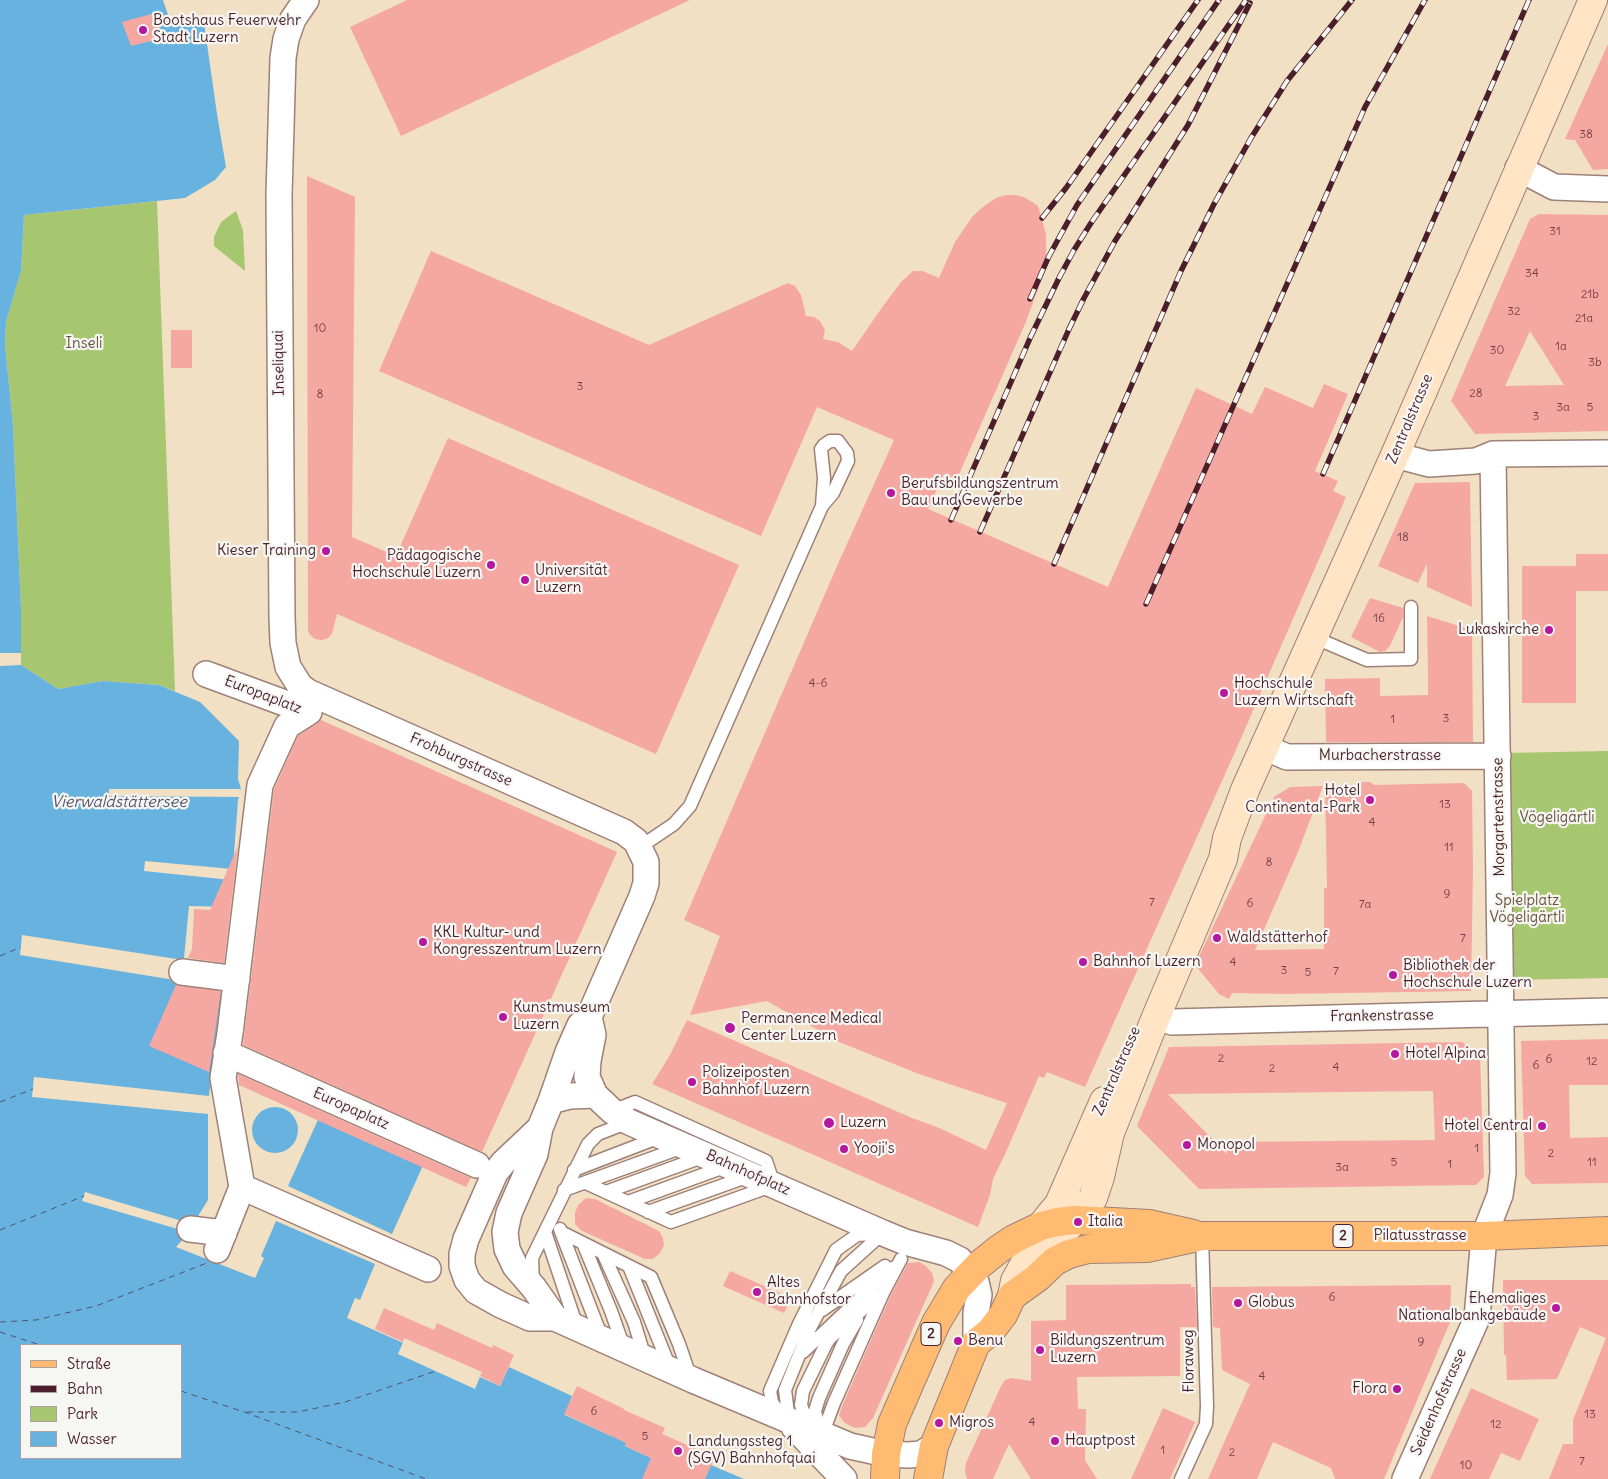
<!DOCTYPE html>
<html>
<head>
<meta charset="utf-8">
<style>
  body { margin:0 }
  #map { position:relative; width:1608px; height:1479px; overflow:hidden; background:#f1e0c4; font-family:Delius,sans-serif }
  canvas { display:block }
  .legend { position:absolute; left:20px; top:1344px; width:162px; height:115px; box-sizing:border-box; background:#f6f6f2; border:1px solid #b1a0a2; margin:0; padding:6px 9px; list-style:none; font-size:15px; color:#4a1f2b }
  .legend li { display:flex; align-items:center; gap:10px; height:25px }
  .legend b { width:25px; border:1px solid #b1a0a2 }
</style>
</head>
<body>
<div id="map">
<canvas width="1608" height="1479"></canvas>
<ul class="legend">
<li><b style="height:6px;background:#ffbb71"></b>Straße</li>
<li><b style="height:6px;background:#4a1f2b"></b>Bahn</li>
<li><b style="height:14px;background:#a6c66f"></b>Park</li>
<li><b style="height:14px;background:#68b2e0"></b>Wasser</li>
</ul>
</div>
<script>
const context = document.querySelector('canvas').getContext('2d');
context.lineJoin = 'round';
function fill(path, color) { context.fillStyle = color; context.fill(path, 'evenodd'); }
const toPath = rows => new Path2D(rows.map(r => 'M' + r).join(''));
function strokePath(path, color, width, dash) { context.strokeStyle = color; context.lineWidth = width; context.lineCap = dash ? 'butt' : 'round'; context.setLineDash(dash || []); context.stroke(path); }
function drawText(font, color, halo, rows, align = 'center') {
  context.font = font + ' Delius,sans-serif'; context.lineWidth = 4.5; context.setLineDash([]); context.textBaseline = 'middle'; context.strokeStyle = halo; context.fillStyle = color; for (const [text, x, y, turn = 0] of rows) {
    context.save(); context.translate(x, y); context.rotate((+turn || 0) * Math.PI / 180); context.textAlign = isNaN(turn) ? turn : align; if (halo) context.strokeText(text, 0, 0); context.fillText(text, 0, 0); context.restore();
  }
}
fill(toPath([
  [157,201,175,691,159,685,103,681,58,689,21,665,21,608,13,425,5,345,6,322,21,271,24,215],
  [236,211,243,230,245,271,214,246,214,237,221,222],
  [1608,751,1608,978,1510,980,1504,753]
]), '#a6c66f');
fill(toPath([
  [0,0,163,0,172,27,203,16,217,114,226,167,215,180,185,198,24,215,21,271,6,322,5,345,13,425,21,608,21,665,58,689,103,681,159,685,200,702,239,741,238,779,241,789,238,800,230,907,189,906,181,990,221,994,208,1104,208,1200,185,1237,176,1247,255,1278,264,1258,261,1256,276,1221,375,1264,360,1300,355,1298,347,1318,500,1386,509,1367,572,1396,565,1415,611,1436,634,1427,625,1446,651,1458,711,1465,744,1479,0,1479],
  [21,1345,181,1345,181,1458,21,1458],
  '252 1130a23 23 0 1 1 46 0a23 23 0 1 1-46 0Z',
  [321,1113,425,1161,392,1234,288,1186]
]), '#68b2e0');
fill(toPath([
  [0,653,21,653,21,665,0,666],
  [109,789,241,789,240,797,109,796],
  [145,861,232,869,231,880,144,871],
  [22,935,183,960,181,981,20,955],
  [34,1077,209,1096,208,1114,32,1097],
  [85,1192,192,1224,188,1232,82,1201],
  [404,1340,481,1374,475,1389,398,1354]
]), '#f1e0c4');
strokePath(toPath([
  [0,956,21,947],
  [0,1102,33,1089],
  [0,1230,84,1196],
  [0,1322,36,1320,96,1306,212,1261],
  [0,1332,40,1345],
  [181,1391,244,1412,426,1479],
  [247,1412,298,1412,345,1402,436,1371]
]), '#54526a', 1, [6, 5]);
fill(toPath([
  [407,0,690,0,401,136,350,27],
  [155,13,163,38,131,46,122,22],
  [1608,44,1608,169,1593,170,1575,140,1565,139],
  [307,176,355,197,352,537,396,556,448,438,739,565,656,754,337,614,332,634,328,638,322,640,315,639,310,635,308,630],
  [1006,195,1016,195,1026,198,1038,206,1046,234,1046,268,1025,324,957,479,944,474,928,509,1108,587,1196,388,1252,414,1265,387,1313,408,1324,384,1348,394,1315,471,1338,481,1333,491,1346,497,1235,752,1085,1087,1047,1072,1044,1078,1039,1076,1006,1152,993,1179,990,1195,978,1227,652,1084,670,1055,687,1020,912,1118,937,1127,986,1150,1007,1103,919,1074,839,1042,767,1001,690,1015,720,936,684,920,837,566,894,440,817,407,761,536,379,371,431,251,649,345,788,283,795,286,801,295,806,316,814,317,820,321,825,330,823,339,838,342,852,351,883,306,901,282,913,271,922,271,939,278,955,242,972,217,984,206,996,198],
  [1539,214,1608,215,1608,431,1475,434,1451,401,1530,219],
  [1530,331,1564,385,1505,386],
  [171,330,192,330,192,368,171,368],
  [1470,482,1472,607,1427,587,1427,564,1418,583,1378,566,1415,483],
  [1576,554,1608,554,1608,591,1576,591,1576,703,1522,703,1522,566,1576,566],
  [1370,598,1403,608,1403,617,1390,646,1385,651,1380,652,1351,637],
  [1427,616,1472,630,1473,742,1326,742,1325,679,1380,678,1380,696,1428,695,1428,677,1429,677,1428,676],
  [321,720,617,852,482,1152,243,1045,274,789,298,736],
  [1360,782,1370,782,1374,785,1464,783,1472,791,1473,869,1471,991,1284,994,1232,993,1229,999,1219,994,1195,965,1274,797,1290,787,1323,786,1298,852,1255,950,1324,949,1324,888,1327,888,1325,786,1357,786],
  [238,846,224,963,188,958,192,949,194,909,210,910],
  [176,985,221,991,209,1072,149,1046],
  [1608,1039,1608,1085,1569,1085,1570,1138,1608,1137,1608,1183,1532,1184,1525,1176,1521,1041],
  [1462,1042,1480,1055,1484,1177,1476,1185,1199,1189,1137,1126,1169,1047],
  [1433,1091,1435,1140,1226,1142,1227,1154,1168,1094],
  [238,1074,471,1178,466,1187,239,1085],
  [586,1198,595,1199,659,1231,663,1238,664,1245,660,1253,653,1259,645,1259,582,1231,575,1224,575,1213,578,1205],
  [919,1262,926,1266,932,1273,934,1280,932,1286,873,1418,865,1427,856,1428,850,1426,844,1422,839,1415,842,1406,890,1297,908,1263],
  [730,1271,791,1298,784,1313,723,1286],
  [1503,1280,1608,1280,1608,1479,1549,1479,1563,1444,1573,1444,1573,1420,1606,1338,1580,1327,1557,1379,1507,1380,1506,1355,1504,1355],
  [1191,1284,1191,1287,1195,1287,1197,1327,1180,1327,1180,1376,1077,1377,1078,1409,1086,1409,1085,1460,1097,1479,1031,1479,1009,1444,993,1479,967,1479,965,1471,966,1463,1001,1386,1005,1380,1012,1378,1031,1381,1031,1321,1066,1320,1066,1285],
  [1451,1285,1450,1322,1384,1479,1335,1479,1331,1468,1273,1442,1257,1479,1208,1479,1250,1384,1222,1370,1220,1328,1213,1327,1212,1287],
  [384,1308,434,1330,437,1323,492,1348,493,1345,514,1355,500,1386,480,1376,482,1372,404,1338,403,1342,375,1329],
  [577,1386,624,1409,624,1410,665,1428,662,1434,715,1457,705,1479,642,1479,651,1458,625,1446,626,1443,564,1414],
  [1471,1388,1539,1419,1520,1461,1501,1453,1489,1479,1430,1479],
  [1163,1408,1195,1422,1170,1479,1131,1479]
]), '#f5a7a2');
const lane = toPath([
  [1313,637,1367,660,1411,659,1411,607],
  [640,847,674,824,690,806,822,506,824,478,821,449,824,445,830,441,838,441,847,453,848,461,833,493,822,506],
  [574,1170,660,1137],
  [586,1183,671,1222,774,1185,766,1161,635,1102,612,1111],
  [564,1190,683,1147],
  [606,1192,705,1156],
  [628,1202,727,1166],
  [648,1212,749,1176],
  [560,1229,602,1338],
  [545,1232,577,1327],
  [561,1232,651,1277,679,1344,691,1379],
  [583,1243,611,1311,624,1348],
  [603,1253,634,1322,645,1358],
  [629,1266,670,1368],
  [533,1283,532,1258,588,1144,598,1134,629,1122],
  [822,1310,885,1266],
  [803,1352,892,1268],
  [779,1413,772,1402,770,1391,799,1324,836,1250,857,1235,873,1234],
  [789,1421,785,1390,810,1328,841,1271,883,1233],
  [813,1427,805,1416,801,1405,803,1391,826,1344,830,1338,878,1296],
  [822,1435,834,1403,883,1293,901,1259],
  [822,1435,817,1421,815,1411,819,1398,843,1344,857,1320],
  [1181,1479,1206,1424,1207,1406,1202,1236]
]);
const street = toPath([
  [306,0,293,19,286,39,283,58,279,195,282,617,283,643,288,667,300,686,308,692,624,832,636,841,646,862,646,883,642,896,589,1017,580,1025,568,1052,551,1101,540,1128,535,1154,509,1213,505,1232,507,1249,515,1266,534,1288,555,1318],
  [1518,168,1554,187,1608,189],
  [1395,455,1429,464,1476,461,1493,454,1608,453],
  [206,674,309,712],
  [1264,747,1287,757,1498,756],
  [182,972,237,979],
  [589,1017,593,1035,588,1061,587,1077,595,1095],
  [1156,1017,1172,1022,1608,1011],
  [226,1053,477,1165],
  [551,1101,570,1096,595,1095,612,1111,629,1122,883,1233,905,1242,946,1253,960,1260,976,1282,979,1295,976,1313,976,1343],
  [540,1128,503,1163,495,1173,466,1239,462,1254,462,1266,467,1280,476,1291,501,1305,530,1318,555,1318,693,1380,850,1446,886,1454,908,1455,921,1454,934,1446],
  [242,1187,428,1269],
  [190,1229,224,1233],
  [217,1250,242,1187,223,1078,230,1033,260,785,287,726,309,712],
  [794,1427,844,1479],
  [1405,1479,1477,1318,1484,1236,1500,1195,1503,1173,1493,454]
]);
const secondary = toPath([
  [1041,1226,1059,1204,1104,1101],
  [1012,1296,1015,1281,1026,1261,1044,1244,1069,1226,1093,1198,1100,1177,1110,1133,1156,1017,1223,859,1227,838,1245,790,1395,455,1593,0]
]);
const primary = toPath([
  [885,1479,886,1454,892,1424,936,1323,957,1288,979,1265,999,1249,1014,1239,1041,1226,1057,1222,1076,1220,1149,1224,1193,1234],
  [928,1479,934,1446,976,1343,990,1332,1003,1315,1012,1296,1037,1278,1055,1261,1069,1254,1088,1249,1147,1248,1202,1236,1484,1236,1608,1231]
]);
strokePath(lane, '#9e8078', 15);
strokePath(street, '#9e8078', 28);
strokePath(secondary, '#9e8078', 30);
strokePath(primary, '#9e8078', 30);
strokePath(lane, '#fff', 12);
strokePath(street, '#fff', 25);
strokePath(secondary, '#ffe4c6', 28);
strokePath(primary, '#ffbb71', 28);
const rail = toPath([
  [1042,218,1066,188,1198,0],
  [1030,299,1049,256,1077,205,1219,0],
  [1323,474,1529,0],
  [951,520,1031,336,1059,278,1074,250,1091,223,1246,0],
  [980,532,1069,329,1084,298,1115,241,1188,125,1250,3],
  [1054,564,1181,271,1214,204,1251,138,1287,81,1352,0],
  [1146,604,1365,107,1425,0]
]);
strokePath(rail, '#4a1f2b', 5.5);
strokePath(rail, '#f6f6f2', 4, [11]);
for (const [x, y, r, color] of [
  [143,30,5,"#b5179e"],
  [891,493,5,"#b5179e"],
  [326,551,5,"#b5179e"],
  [491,565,5,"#b5179e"],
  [525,580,5,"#b5179e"],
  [1549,630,5,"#b5179e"],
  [1224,693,5,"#b5179e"],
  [1370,800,5,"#b5179e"],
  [1217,938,5,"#b5179e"],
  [423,942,5,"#b5179e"],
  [1083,962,5,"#b5179e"],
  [1393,975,5,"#b5179e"],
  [503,1017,5,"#b5179e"],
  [730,1028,6,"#b5179e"],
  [1395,1054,5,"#b5179e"],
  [692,1082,5,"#b5179e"],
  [829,1123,6,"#b5179e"],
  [1542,1126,5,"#b5179e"],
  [1187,1145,5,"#b5179e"],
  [844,1149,5,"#b5179e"],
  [1078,1222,5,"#b5179e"],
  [757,1292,5,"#b5179e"],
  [1238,1303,5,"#b5179e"],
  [1556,1308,5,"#b5179e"],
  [958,1341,5,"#b5179e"],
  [1040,1350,5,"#b5179e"],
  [1397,1389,5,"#b5179e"],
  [939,1423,5,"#b5179e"],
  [1055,1441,5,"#b5179e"],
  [678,1451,5,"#b5179e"]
]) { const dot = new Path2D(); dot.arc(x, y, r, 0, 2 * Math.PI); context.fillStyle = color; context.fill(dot); strokePath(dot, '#f6f6f2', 2); }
drawText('12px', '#754149', null, [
  ["38",1586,135],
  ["31",1555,232],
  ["34",1532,274],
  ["21b",1590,295],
  ["32",1514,312],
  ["21a",1584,319],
  ["10",320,329],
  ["1a",1561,347],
  ["30",1497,351],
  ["3b",1595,363],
  ["3",580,387],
  ["28",1476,394],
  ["8",320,395],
  ["3a",1563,408],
  ["5",1590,408],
  ["3",1536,417],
  ["18",1403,538],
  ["16",1379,619],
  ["4-6",818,684],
  ["3",1446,719],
  ["1",1393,720],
  ["13",1445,805],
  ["4",1372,823],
  ["11",1449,848],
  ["8",1269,863],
  ["9",1447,895],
  ["7",1152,903],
  ["6",1250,904],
  ["7a",1365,905],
  ["7",1463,939],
  ["4",1233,963],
  ["3",1284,971],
  ["7",1336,972],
  ["5",1308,973],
  ["2",1221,1059],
  ["6",1549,1060],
  ["12",1592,1062],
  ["6",1536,1066],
  ["4",1336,1068],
  ["2",1272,1069],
  ["1",1477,1149],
  ["2",1551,1154],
  ["5",1394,1163],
  ["11",1592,1163],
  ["1",1450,1165],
  ["3a",1342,1168],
  ["6",1332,1298],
  ["9",1421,1343],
  ["4",1262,1377],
  ["6",594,1412],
  ["13",1590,1415],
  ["4",1032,1423],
  ["12",1496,1425],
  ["5",645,1437],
  ["1",1163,1451],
  ["2",1232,1453],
  ["7",1582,1462],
  ["10",1466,1466]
]);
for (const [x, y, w] of [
  [1343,1236,20],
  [931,1334,20]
]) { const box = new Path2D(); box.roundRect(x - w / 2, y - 11.5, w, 23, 4); context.fillStyle = '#f6f6f2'; context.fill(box); strokePath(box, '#4a1f2b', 1); }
drawText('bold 14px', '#4a1f2b', null, [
  ["2",1343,1236],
  ["2",931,1334]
]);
drawText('15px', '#4a1f2b', '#f6f6f2', [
  ["Bootshaus Feuerwehr",153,21],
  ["Stadt Luzern",153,38],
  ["Berufsbildungszentrum",901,484],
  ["Bau und Gewerbe",901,501],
  ["Kieser Training",316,551,"right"],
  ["Pädagogische",481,556,"right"],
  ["Hochschule Luzern",481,573,"right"],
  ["Universität",535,571],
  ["Luzern",535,588],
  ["Lukaskirche",1539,630,"right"],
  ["Hochschule",1234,684],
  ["Luzern Wirtschaft",1234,701],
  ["Hotel",1360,791,"right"],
  ["Continental-Park",1360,808,"right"],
  ["KKL Kultur- und",433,933],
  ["Kongresszentrum Luzern",433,950],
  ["Waldstätterhof",1227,938],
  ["Bahnhof Luzern",1093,962],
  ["Bibliothek der",1403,966],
  ["Hochschule Luzern",1403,983],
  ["Kunstmuseum",513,1008],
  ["Luzern",513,1025],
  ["Permanence Medical",741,1019],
  ["Center Luzern",741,1036],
  ["Hotel Alpina",1405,1054],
  ["Polizeiposten",702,1073],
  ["Bahnhof Luzern",702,1090],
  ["Luzern",840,1123],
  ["Hotel Central",1532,1126,"right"],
  ["Monopol",1197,1145],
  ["Yooji's",854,1149],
  ["Italia",1088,1222],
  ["Altes",767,1283],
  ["Bahnhofstor",767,1300],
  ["Ehemaliges",1546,1299,"right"],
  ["Nationalbankgebäude",1546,1316,"right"],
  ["Globus",1248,1303],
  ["Benu",968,1341],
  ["Bildungszentrum",1050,1341],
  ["Luzern",1050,1358],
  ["Flora",1387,1389,"right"],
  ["Migros",949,1423],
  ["Hauptpost",1065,1441],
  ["Landungssteg 1",688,1442],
  ["(SGV) Bahnhofquai",688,1459]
], 'left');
drawText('15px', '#66513f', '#f6f6f2', [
  ["Inseli",84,344],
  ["Vögeligärtli",1557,818],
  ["Spielplatz",1527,901],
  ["Vögeligärtli",1527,918]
]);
drawText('15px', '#4a1f2b', '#f6f6f2', [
  ["Inseliquai",279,363,-91],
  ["Zentralstrasse",1410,419,-67],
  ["Europaplatz",263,695,21],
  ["Murbacherstrasse",1380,756],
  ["Frohburgstrasse",461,760,24],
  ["Morgartenstrasse",1499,817,-91],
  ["Frankenstrasse",1382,1016,-1],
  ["Zentralstrasse",1117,1071,-66],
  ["Europaplatz",351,1109,24],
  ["Bahnhofplatz",748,1173,24],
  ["Pilatusstrasse",1420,1236],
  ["Floraweg",1189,1361,-91],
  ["Seidenhofstrasse",1439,1402,-66]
]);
drawText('italic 16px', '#54526a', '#f6f6f2', [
  ["Vierwaldstättersee",119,802]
]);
</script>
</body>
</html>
